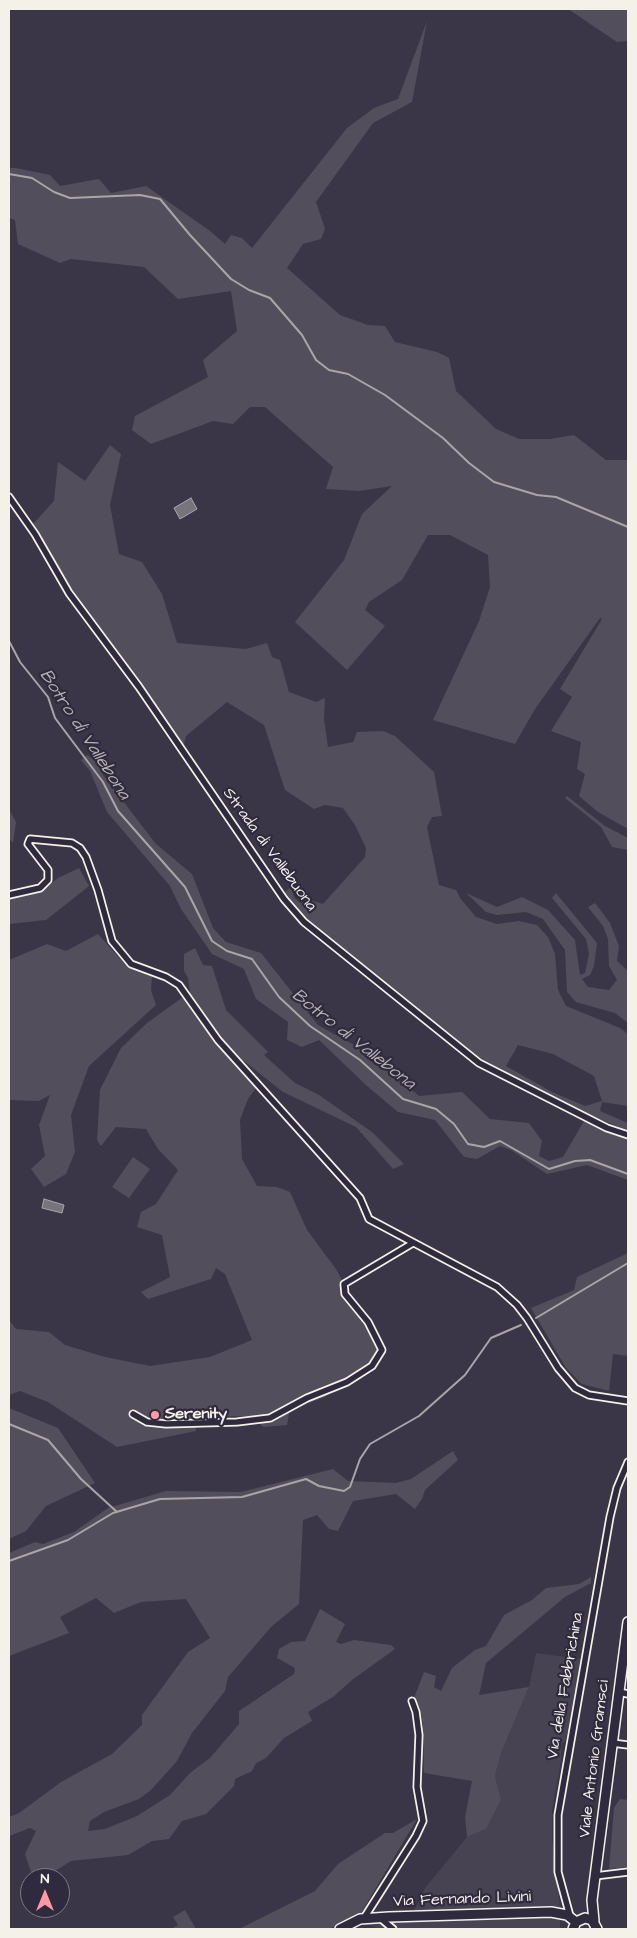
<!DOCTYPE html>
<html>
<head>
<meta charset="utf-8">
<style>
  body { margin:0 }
  #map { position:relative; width:637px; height:1938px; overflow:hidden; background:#3b3647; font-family:"Architects Daughter",sans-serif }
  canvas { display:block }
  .frame { position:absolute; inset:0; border:10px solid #f4f1e8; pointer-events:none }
  .north { position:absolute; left:20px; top:1868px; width:50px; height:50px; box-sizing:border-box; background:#2f2a3d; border:1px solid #7e7a81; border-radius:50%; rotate:0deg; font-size:14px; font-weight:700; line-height:20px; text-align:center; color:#f4f1e8 }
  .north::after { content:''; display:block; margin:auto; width:18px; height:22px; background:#ff9aa2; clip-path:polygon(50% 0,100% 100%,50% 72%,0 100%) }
</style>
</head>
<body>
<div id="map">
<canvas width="637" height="1938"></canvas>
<div class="frame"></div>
<div class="north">N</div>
</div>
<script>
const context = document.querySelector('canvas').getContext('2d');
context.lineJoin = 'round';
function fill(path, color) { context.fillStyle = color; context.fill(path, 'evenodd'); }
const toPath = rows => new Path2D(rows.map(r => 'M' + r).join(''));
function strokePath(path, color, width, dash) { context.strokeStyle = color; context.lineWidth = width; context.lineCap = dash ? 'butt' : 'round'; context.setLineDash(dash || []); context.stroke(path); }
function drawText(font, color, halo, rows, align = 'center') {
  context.font = font + ' "Architects Daughter",sans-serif'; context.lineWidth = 4.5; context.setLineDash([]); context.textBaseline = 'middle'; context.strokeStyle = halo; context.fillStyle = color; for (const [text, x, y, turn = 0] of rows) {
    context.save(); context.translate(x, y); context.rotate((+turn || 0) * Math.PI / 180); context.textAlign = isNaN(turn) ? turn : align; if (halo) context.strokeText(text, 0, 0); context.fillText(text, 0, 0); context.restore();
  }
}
fill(toPath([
  [536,1653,581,1659,568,1730,565,1742,562,1743,561,1761,552,1810,552,1839,560,1907,560,1929,380,1929,365,1923,361,1913,414,1911,425,1888,467,1837,486,1829,501,1800,495,1776,501,1753,529,1687]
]), '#484352');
fill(toPath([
  [568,9,628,9,628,41,617,42],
  [427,21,412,102,373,123,316,202,325,229,321,239,303,244,287,268,340,315,368,325,385,326,395,342,437,352,449,358,456,391,496,429,519,439,550,439,574,435,606,460,628,460,628,829,598,812,579,796,585,774,577,769,581,742,551,731,572,697,560,689,602,619,600,618,535,709,515,744,433,720,479,621,490,587,488,555,450,535,428,535,402,580,369,602,365,610,385,626,347,670,295,622,344,560,362,514,392,486,359,491,326,489,333,467,265,407,250,407,233,424,213,421,151,444,132,430,135,416,208,377,203,360,237,331,231,291,178,299,144,267,71,259,60,263,18,244,15,220,9,218,9,168,16,168,50,175,60,186,99,179,111,193,146,186,210,231,225,244,231,235,242,238,252,248,347,128,374,108,398,99],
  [110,445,121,454,110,505,119,554,142,562,162,594,177,643,246,649,267,643,272,657,280,660,289,692,316,702,325,698,324,719,328,747,353,742,357,732,383,731,395,736,434,772,442,816,432,817,427,827,439,885,456,890,460,898,476,917,497,924,519,921,537,925,548,937,555,954,558,990,566,1006,620,1028,628,1034,628,1106,602,1102,600,1111,628,1123,628,1131,553,1099,497,1070,457,1043,314,926,284,893,291,887,294,897,300,903,307,899,323,904,365,857,366,848,355,825,343,808,325,805,314,809,285,790,264,725,227,702,186,736,182,752,63,578,33,524,54,501,58,462,85,481],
  [518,1045,553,1054,594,1076,602,1101,585,1106,552,1092,506,1066],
  [87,755,97,761,103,775,156,844,192,874,213,928,226,942,261,953,318,1025,363,1050,419,1096,462,1092,490,1119,529,1123,542,1141,539,1156,549,1161,563,1157,584,1121,609,1133,628,1138,628,1180,587,1165,547,1174,511,1150,500,1146,477,1159,464,1157,435,1120,398,1112,367,1086,319,1040,302,1047,287,1040,288,1022,256,999,244,969,212,954,181,909,170,886,107,812,90,771,81,760],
  [567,796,605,826,628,838,628,850,612,847,601,827,565,798],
  [9,809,16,822,13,843,9,838],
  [79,868,89,886,46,920,9,924,9,898,24,896,42,891,58,878],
  [466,893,497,907,522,897,548,910,575,940,580,975,585,973,589,954,586,939,552,898,556,893,597,943,594,966,590,975,582,979,588,987,609,990,617,980,609,966,608,939,603,926,588,907,595,903,610,923,619,946,617,961,628,971,628,1023,615,1013,576,1002,567,992,565,950,543,919,526,912,497,915,486,912],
  [98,934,125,964,152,975,151,990,156,1005,89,1066,71,1115,75,1152,66,1174,44,1187,31,1169,45,1156,39,1125,50,1095,39,1101,9,1100,9,960,47,944,66,951],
  [195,948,203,965,212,966,226,1010,268,1052,264,1055,295,1083,319,1095,372,1132,404,1164,393,1169,356,1127,283,1092,244,1061,235,1066,256,1088,248,1099,240,1120,242,1159,257,1186,277,1187,290,1192,307,1230,336,1269,378,1349,367,1366,325,1397,309,1403,291,1403,287,1425,263,1427,254,1416,195,1417,196,1431,117,1447,48,1402,20,1391,9,1395,9,1320,16,1329,49,1332,65,1345,105,1357,150,1366,210,1357,252,1340,225,1274,216,1268,211,1279,148,1299,141,1292,170,1277,162,1235,137,1227,141,1212,156,1204,178,1170,158,1149,146,1129,116,1127,101,1146,97,1140,100,1090,121,1048,147,1023,190,992,188,978,184,971,184,954],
  [133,1157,150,1169,129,1198,112,1187],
  [628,1253,628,1356,613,1354,609,1391,582,1384,566,1368,531,1308,574,1290,577,1277],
  [9,1408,58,1428,95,1483,46,1506,26,1531,9,1539],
  [453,1451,458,1460,425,1490,422,1499,415,1509,396,1494,353,1501,338,1531,329,1529,317,1515,303,1520,299,1604,272,1626,228,1677,225,1691,192,1733,177,1761,151,1790,139,1799,104,1812,90,1821,88,1831,105,1829,137,1816,170,1795,191,1772,210,1758,239,1724,239,1711,294,1674,295,1668,277,1658,279,1649,291,1642,305,1641,320,1609,345,1624,336,1642,341,1644,354,1640,391,1645,395,1649,352,1680,333,1697,308,1712,312,1721,284,1738,266,1758,256,1763,252,1771,235,1779,234,1786,206,1814,182,1821,169,1839,152,1841,128,1855,71,1861,44,1878,33,1878,25,1854,36,1831,30,1828,9,1836,9,1817,19,1813,61,1782,112,1754,142,1725,142,1715,188,1652,210,1638,186,1599,141,1602,114,1613,96,1598,60,1617,69,1633,9,1656,9,1553,35,1542,43,1544,74,1532,108,1508,166,1491,241,1492,333,1469,348,1481,396,1483,411,1479],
  [591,1577,591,1583,565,1597,486,1663,479,1695,529,1687,501,1753,495,1776,501,1800,486,1829,467,1837,465,1817,472,1781,424,1773,423,1725,420,1708,414,1698,424,1672,436,1676,434,1687,441,1691,452,1668,475,1650,486,1646,504,1615,532,1600,546,1588,579,1584],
  [620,1799,628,1800,628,1867,609,1869,614,1808],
  [417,1819,361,1913,329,1929,239,1929,315,1891,338,1864,385,1833,393,1833],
  [185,1910,196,1929,171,1929,178,1925,173,1917]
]), '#534e5c');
const water = toPath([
  [191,498,197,509,180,519,174,508,191,498],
  [44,1199,64,1205,62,1213,42,1208,44,1199]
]);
fill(water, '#78747b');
strokePath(water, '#aaa6a7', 1);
strokePath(toPath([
  [9,174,32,178,54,192,70,198,140,195,160,199,190,235,231,279,249,290,270,298,302,335,316,360,329,370,348,374,385,395,443,438,469,463,494,482,537,495,556,497,628,527],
  [9,641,20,662,48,697,55,718,103,782,118,811,185,887,212,941,227,951,252,959,279,997,310,1026,360,1060,403,1099,436,1109,454,1124,468,1144,484,1147,500,1141,549,1169,575,1161,590,1160,628,1174],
  [536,1318,628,1263],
  [9,1424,48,1440,81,1479,117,1512],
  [9,1561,68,1540,113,1513,160,1499,242,1497,306,1479,319,1486,344,1491,350,1487,360,1459,370,1444,419,1416,465,1375,491,1338,521,1325]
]), '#aaa6a7', 2);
const street = toPath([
  [9,497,35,534,69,593,139,687,284,899,304,922,479,1063,607,1128,628,1135],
  [9,895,40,888,48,880,48,870,28,844,30,839,72,843,80,848,86,857,98,890,112,941,131,964,166,977,179,985,218,1040,360,1198,369,1219,497,1287,517,1305,527,1318,558,1368,575,1388,589,1395,628,1401],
  [133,1414,147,1422,166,1424,237,1422,270,1418,307,1398,347,1382,372,1366,382,1350,368,1322,345,1294,344,1284,413,1243],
  [619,1692,628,1694],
  [612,1743,628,1745],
  [595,1876,628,1872],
  [570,1916,558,1872,558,1815,610,1517,617,1488,628,1462],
  [379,1917,393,1929],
  [364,1918,416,1836,423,1821,417,1787,419,1735,416,1712,412,1701]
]);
const primary = toPath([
  [594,1921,592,1900,628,1622],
  [340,1929,360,1919,389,1917,551,1912,567,1915,576,1922],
  [573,1929,576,1922,585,1918,592,1920,597,1929]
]);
strokePath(street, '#f4f1e8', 9);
strokePath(primary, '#f4f1e8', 12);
strokePath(street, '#2f2a3d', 5.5);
strokePath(primary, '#2f2a3d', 9);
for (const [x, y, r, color] of [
  [155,1415,5,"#ff9aa2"]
]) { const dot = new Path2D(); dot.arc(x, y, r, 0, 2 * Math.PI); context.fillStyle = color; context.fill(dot); strokePath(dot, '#2f2a3d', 2); }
drawText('16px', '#f4f1e8', '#2f2a3d', [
  ["Strada di Vallebuona",269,850,54],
  ["Via della Fabbrichina",566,1686,-80],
  ["Viale Antonio Gramsci",595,1759,-83],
  ["Via Fernando Livini",462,1900,-2]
]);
drawText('bold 16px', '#f4f1e8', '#2f2a3d', [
  ["Serenity",165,1415]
], 'left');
drawText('italic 18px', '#b6b2b2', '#2f2a3d', [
  ["Botro di Vallebona",84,735,57],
  ["Botro di Vallebona",353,1040,38]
]);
</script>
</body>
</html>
